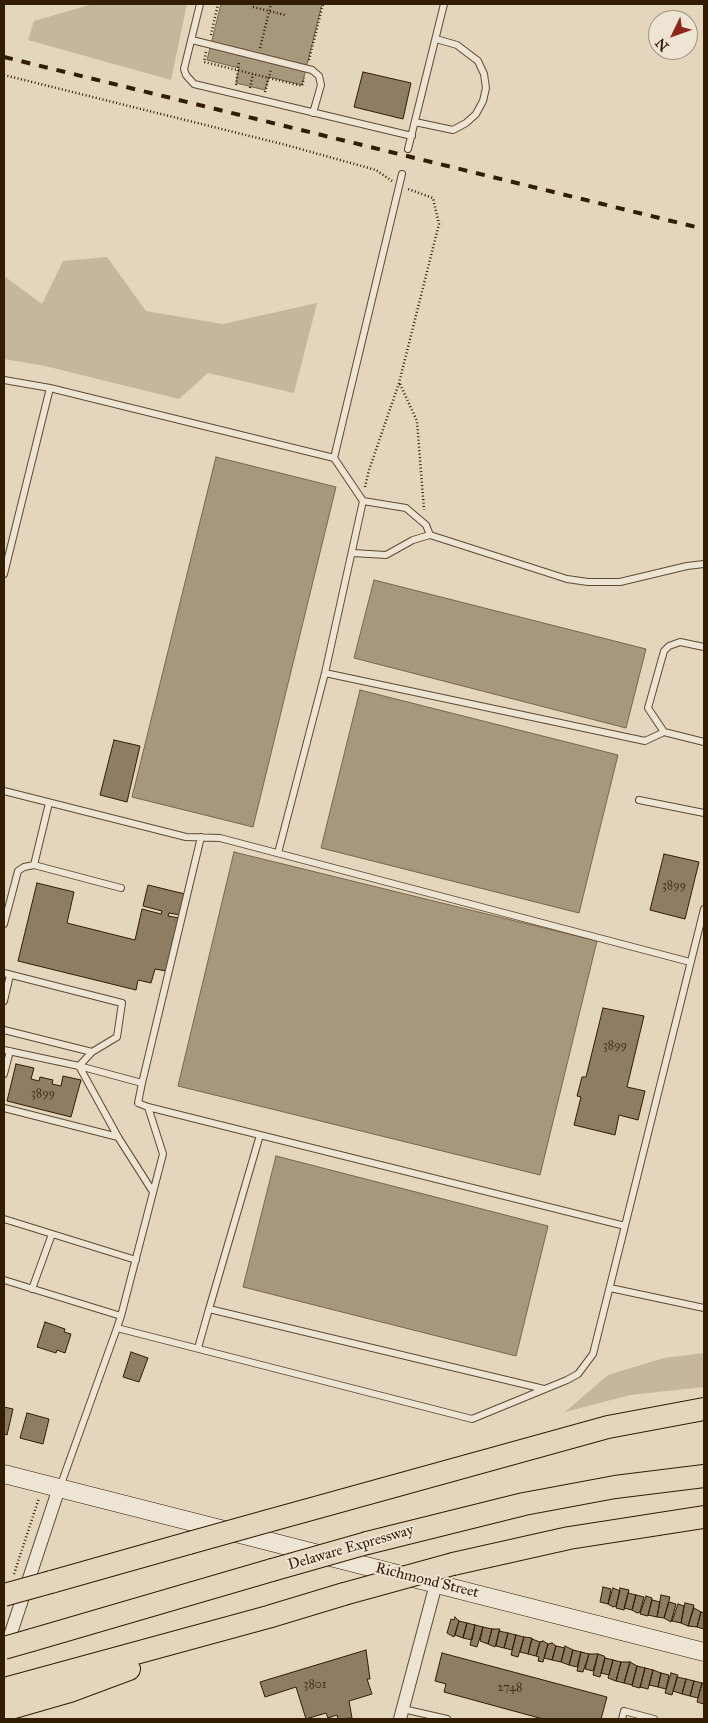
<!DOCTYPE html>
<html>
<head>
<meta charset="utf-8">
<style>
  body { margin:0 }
  #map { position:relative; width:708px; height:1723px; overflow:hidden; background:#e3d6bc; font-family:"IM FELL Great Primer",serif }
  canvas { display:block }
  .frame { position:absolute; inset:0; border:5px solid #321c02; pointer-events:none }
  .north { position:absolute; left:648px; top:10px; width:50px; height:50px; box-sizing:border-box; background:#ede4d3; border:1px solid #a2947f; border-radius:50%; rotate:228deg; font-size:14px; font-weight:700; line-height:20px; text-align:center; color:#321c02 }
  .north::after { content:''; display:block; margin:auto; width:18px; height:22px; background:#8f2418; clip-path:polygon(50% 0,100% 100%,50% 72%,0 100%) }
</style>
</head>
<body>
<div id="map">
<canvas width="708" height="1723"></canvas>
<div class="frame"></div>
<div class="north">N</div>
</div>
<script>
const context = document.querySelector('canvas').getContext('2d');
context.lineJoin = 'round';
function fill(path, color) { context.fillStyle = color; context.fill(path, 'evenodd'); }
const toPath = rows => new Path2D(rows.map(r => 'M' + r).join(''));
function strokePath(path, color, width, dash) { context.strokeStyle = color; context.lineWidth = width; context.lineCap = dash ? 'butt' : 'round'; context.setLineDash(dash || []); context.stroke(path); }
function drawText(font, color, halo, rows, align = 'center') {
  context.font = font + ' "IM FELL Great Primer",serif'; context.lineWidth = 4; context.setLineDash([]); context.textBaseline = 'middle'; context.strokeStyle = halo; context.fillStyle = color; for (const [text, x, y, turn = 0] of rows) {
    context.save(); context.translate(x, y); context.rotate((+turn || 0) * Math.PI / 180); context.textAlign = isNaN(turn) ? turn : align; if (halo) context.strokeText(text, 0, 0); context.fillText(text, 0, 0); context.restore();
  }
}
fill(toPath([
  [93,4,187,4,171,80,28,40,34,21],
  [107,257,146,311,223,324,317,303,294,393,208,373,179,399,45,366,4,359,4,276,42,304,63,261],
  [704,1353,704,1387,630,1395,565,1412,608,1375,664,1358]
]), '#c5b69c');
const water = toPath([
  [221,4,322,4,302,85,269,77,265,90,236,83,239,68,207,60,221,4],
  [216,457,336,487,253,827,132,797,216,457],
  [374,580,646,649,626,728,354,658,374,580],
  [360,690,618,755,579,913,321,848,360,690],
  [234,852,597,941,540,1175,178,1086,234,852],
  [276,1156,548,1226,516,1356,243,1287,276,1156]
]);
fill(water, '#a7977d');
strokePath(water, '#78664c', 1);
const building = toPath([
  [363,72,411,83,403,119,354,107,363,72],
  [114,740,140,746,127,802,100,795,114,740],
  [664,854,699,862,685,919,650,910,664,854],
  [37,883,74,892,67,923,135,940,142,909,161,914,162,911,143,906,148,885,185,894,180,915,169,913,168,916,179,918,166,971,155,969,151,983,138,980,136,990,18,961,37,883],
  [603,1008,644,1016,627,1087,645,1091,638,1120,619,1115,615,1135,574,1125,581,1097,577,1096,582,1077,586,1077,603,1008],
  [16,1064,34,1068,31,1079,39,1081,40,1077,53,1080,52,1084,61,1086,63,1076,81,1080,71,1117,7,1101,16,1064],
  [45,1322,65,1329,64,1332,71,1334,65,1353,57,1350,56,1353,37,1347,45,1322],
  [131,1352,148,1358,139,1382,123,1377,131,1352],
  [4,1407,13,1409,7,1435,4,1434,4,1407],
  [27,1413,49,1419,43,1444,20,1438,27,1413],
  [603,1587,611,1589,608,1604,600,1602,603,1587],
  [613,1588,620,1591,616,1606,613,1607,608,1604,613,1588],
  [620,1588,629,1590,624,1610,616,1608,620,1588],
  [628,1593,636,1595,632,1610,624,1608,628,1593],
  [636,1595,644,1597,640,1612,637,1613,632,1610,636,1595],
  [661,1595,670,1597,664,1618,657,1617,661,1595],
  [646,1596,652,1598,648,1616,640,1614,646,1596],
  [652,1600,660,1602,657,1617,648,1615,652,1600],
  [669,1602,676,1604,671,1622,664,1618,669,1602],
  [685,1603,694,1605,688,1626,681,1623,685,1603],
  [678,1604,684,1606,681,1623,672,1621,678,1604],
  [694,1608,701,1612,697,1627,688,1626,694,1608],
  [701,1612,704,1613,704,1629,697,1627,701,1612],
  [455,1617,459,1621,454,1637,447,1633,451,1619,454,1620,455,1617],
  [459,1621,467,1623,463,1638,455,1635,459,1621],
  [467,1623,475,1625,472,1640,463,1638,467,1623],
  [475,1625,483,1627,477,1647,470,1645,475,1625],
  [483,1627,492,1629,488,1644,480,1641,483,1627],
  [492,1629,500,1629,495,1647,488,1644,492,1629],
  [499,1631,508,1633,504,1648,496,1646,499,1631],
  [508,1633,516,1635,512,1650,504,1648,508,1633],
  [516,1635,524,1637,518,1657,511,1655,516,1635],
  [524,1637,532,1638,528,1654,520,1652,524,1637],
  [532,1639,540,1642,536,1656,528,1654,532,1639],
  [543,1641,548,1644,543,1662,538,1661,539,1657,536,1656,540,1642,543,1641],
  [552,1643,556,1646,552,1660,544,1658,548,1644,552,1643],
  [556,1646,565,1648,561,1662,552,1660,556,1646],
  [565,1646,573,1650,569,1665,561,1662,565,1646],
  [366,1650,370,1679,367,1679,372,1694,349,1701,352,1718,338,1719,337,1715,328,1718,326,1713,306,1719,296,1687,265,1697,260,1682,366,1650],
  [573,1650,581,1652,577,1667,569,1665,573,1650],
  [581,1652,589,1654,583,1672,577,1671,581,1652],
  [442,1653,607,1697,601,1719,543,1719,444,1692,446,1684,435,1681,442,1653],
  [589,1654,598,1654,593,1671,585,1669,589,1654],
  [598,1654,604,1656,605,1658,600,1677,593,1675,598,1654],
  [605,1658,613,1660,609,1675,601,1673,605,1658],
  [613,1660,621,1662,616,1681,608,1678,613,1660],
  [621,1662,630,1662,624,1683,616,1681,621,1662],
  [630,1662,637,1666,632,1685,624,1683,630,1662],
  [637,1666,645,1668,640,1688,632,1686,637,1666],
  [645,1668,653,1670,648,1689,640,1687,645,1668],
  [653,1670,661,1673,658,1687,649,1685,653,1670],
  [661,1673,669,1675,666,1689,658,1687,661,1673],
  [671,1673,678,1675,672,1695,665,1693,671,1673],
  [677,1677,686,1679,682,1694,673,1691,677,1677],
  [686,1679,694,1681,690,1696,682,1694,686,1679],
  [694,1681,702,1683,698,1698,690,1696,694,1681],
  [702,1683,704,1684,704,1704,697,1702,702,1683]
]);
fill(building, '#8e7d63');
strokePath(building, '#321c02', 1);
const lane = toPath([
  [200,4,184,69,186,75,194,84,412,136],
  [192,40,312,70,319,76,321,85,313,113],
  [415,122,453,130,466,123,476,114,483,101,486,88,484,74,478,61,457,45,436,39],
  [408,149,444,4],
  [4,380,50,388,334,458,363,501,325,673,278,853],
  [334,458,402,174],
  [363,501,406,508,426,525,430,535,567,579,588,582,620,582,687,566,704,564],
  [352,553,386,555,413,540,430,535],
  [4,574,50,388],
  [704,647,680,642,669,646,664,651,648,708,664,732,704,742],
  [325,673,645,741,664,732],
  [4,791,186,837,220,838,690,962],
  [639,800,704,813],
  [34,865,49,803],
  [4,924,18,871,24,867,34,865,121,888],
  [4,973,122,1003,117,1037,92,1052,79,1066,142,1083,138,1103,148,1107],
  [4,1001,10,975],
  [4,1030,92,1052],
  [4,1050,79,1066,118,1137,153,1192],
  [4,1074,10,1051],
  [142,1083,201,837],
  [4,1108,118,1137],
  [4,1219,136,1260],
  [4,1280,121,1316,117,1328],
  [610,1288,704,1308],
  [32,1289,52,1234],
  [209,1309,260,1135,625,1226],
  [121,1316,163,1154,148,1107,260,1135],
  [198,1348,209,1309,544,1389],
  [60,1487,117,1328,472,1419,567,1380,578,1374,593,1354,704,909],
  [403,1709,447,1719],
  [622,1719,624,1711,654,1719]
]);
const street = toPath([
  [5,1651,59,1488],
  [400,1719,436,1584]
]);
const secondary = toPath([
  [4,1474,704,1652]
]);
const highway = toPath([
  [268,1521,608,1427,704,1409],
  [367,1543,524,1504,615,1487,704,1476],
  [453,1564,569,1538,704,1517],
  [51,1582,189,1543],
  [32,1640,272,1570],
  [4,1689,268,1617,344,1594],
  [4,1710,70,1691,129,1669]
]);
strokePath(lane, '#5e4a30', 8);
strokePath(street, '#5e4a30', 14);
strokePath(secondary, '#321c02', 19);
strokePath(highway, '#321c02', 24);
strokePath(toPath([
  [253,7,285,15],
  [211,35,218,4],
  [260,48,271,4],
  [206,52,204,62,302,86,304,78],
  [309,60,323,4],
  [4,75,286,145,376,170,392,181],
  [236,85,239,62],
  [250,88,253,74],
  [265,92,271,69],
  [400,384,417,421,424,510],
  [365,487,369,470,399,383,439,224,433,198,408,189],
  [14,1574,39,1498]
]), '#321c02', 2.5, [1, 2.5]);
strokePath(lane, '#ede4d3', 6);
strokePath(street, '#ede4d3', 12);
strokePath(secondary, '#ede4d3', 18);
strokePath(highway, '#e3d6bc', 22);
strokePath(toPath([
  [4,57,704,229]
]), '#321c02', 4, [9, 9]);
const highwayBridge = toPath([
  [189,1543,268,1521],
  [272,1570,367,1543],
  [344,1594,453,1564],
  [4,1595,51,1582],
  [4,1648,32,1640]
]);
strokePath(highwayBridge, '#321c02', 24, []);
strokePath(highwayBridge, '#e3d6bc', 22);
drawText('12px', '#49341a', null, [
  ["3899",674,886],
  ["3899",615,1046],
  ["3899",43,1094],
  ["3801",315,1685],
  ["2748",510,1688]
]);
drawText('15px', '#321c02', '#ede4d3', [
  ["Delaware Expressway",351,1548,-16],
  ["Richmond Street",427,1581,14]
]);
</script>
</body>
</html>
